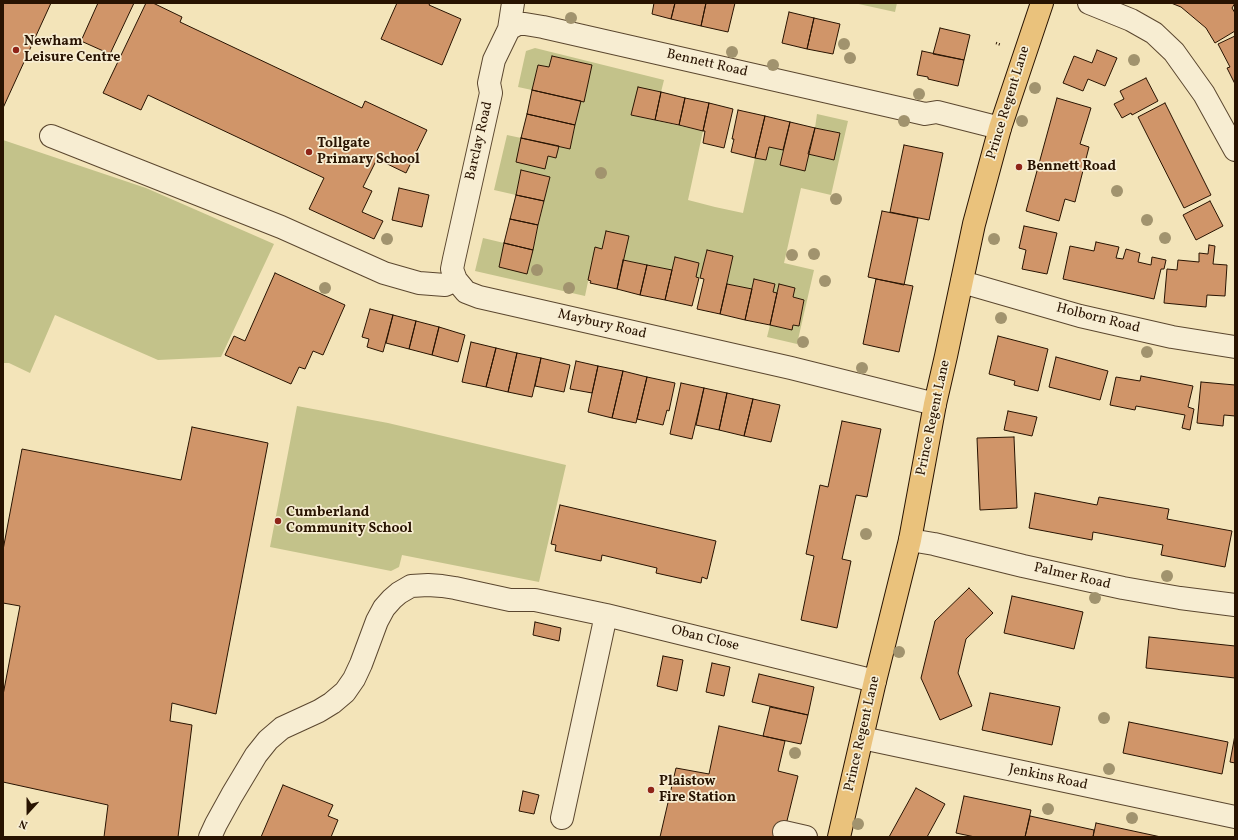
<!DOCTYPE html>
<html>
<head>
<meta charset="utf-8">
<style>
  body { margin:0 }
  #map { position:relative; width:1238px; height:840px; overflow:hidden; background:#f3e4b9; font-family:Vollkorn,serif }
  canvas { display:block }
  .frame { position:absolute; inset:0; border:4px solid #281301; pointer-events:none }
  .north { position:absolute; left:8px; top:792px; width:40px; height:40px; -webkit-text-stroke:3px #f7edd2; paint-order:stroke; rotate:201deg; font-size:11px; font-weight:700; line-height:16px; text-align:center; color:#281301 }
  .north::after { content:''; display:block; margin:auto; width:14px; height:18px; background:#281301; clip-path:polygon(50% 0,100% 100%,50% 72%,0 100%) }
</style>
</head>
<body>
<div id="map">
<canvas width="1238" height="840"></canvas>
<div class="frame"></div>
<div class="north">N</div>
</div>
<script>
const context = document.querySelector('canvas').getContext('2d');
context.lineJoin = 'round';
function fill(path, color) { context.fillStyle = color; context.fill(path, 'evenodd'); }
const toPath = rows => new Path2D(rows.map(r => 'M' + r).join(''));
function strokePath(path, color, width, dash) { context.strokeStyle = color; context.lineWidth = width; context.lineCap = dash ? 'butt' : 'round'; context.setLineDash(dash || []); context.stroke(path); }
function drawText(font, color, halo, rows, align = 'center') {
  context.font = font + ' Vollkorn,serif'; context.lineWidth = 3.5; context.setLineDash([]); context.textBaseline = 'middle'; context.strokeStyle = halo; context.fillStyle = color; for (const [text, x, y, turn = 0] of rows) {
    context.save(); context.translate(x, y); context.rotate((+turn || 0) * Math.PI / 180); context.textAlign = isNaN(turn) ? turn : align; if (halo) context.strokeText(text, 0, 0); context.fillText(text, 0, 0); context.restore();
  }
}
fill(toPath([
  [854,3,897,3,895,12],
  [535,48,664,80,661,92,638,88,631,115,703,131,688,200,715,207,743,213,755,158,766,160,769,147,783,150,780,165,805,171,808,154,833,160,840,133,815,128,817,114,848,121,831,195,801,188,784,263,814,270,797,344,767,337,770,325,791,330,793,325,799,326,804,300,793,297,795,288,779,284,777,293,773,292,774,284,754,279,752,289,727,284,733,256,707,250,700,278,696,277,699,263,675,257,672,270,623,260,628,236,606,231,602,249,595,248,585,296,475,271,483,238,504,243,499,267,527,273,550,177,521,170,516,195,494,190,507,135,521,138,548,156,556,158,559,146,570,148,581,101,584,102,592,65,552,56,549,67,538,65,532,90,518,87,526,51],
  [3,140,146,188,274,244,221,357,158,360,55,315,30,373,9,363,3,363],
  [297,406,388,423,566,465,539,582,402,555,399,567,391,571,270,547]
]), '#c3c28a');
const building = toPath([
  [3,3,51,3,3,108,3,3],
  [98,3,134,3,110,54,81,41,98,3],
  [146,3,153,3,182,17,180,22,362,108,365,101,427,130,406,173,377,159,363,187,372,191,362,212,383,221,374,239,309,209,324,178,148,95,141,110,103,93,146,3],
  [397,3,430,3,429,5,461,19,442,65,381,39,397,3],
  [654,3,675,3,671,19,652,14,654,3],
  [675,3,706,3,701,26,671,19,675,3],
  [706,3,735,3,728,32,701,26,706,3],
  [1171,3,1235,3,1232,8,1235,13,1235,31,1215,43,1206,28,1181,7,1171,3],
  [789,12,814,18,807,49,782,43,789,12],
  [814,18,840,24,833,54,807,49,814,18],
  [940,28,970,35,964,60,933,54,940,28],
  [1235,36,1235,84,1227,68,1230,67,1218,44,1235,36],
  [1097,50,1117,58,1105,86,1088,79,1083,91,1063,83,1074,56,1092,63,1097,50],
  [922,51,964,60,958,86,928,79,928,77,917,75,922,51],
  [552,56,592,65,584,102,532,90,538,65,549,67,552,56],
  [1146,78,1158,101,1132,115,1131,113,1122,118,1114,104,1124,99,1120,91,1146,78],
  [638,87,661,92,655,120,631,115,638,87],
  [532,90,581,101,575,125,527,114,532,90],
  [661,92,685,98,679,125,655,120,661,92],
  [685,98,709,103,703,131,679,125,685,98],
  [1057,98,1091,108,1080,144,1089,147,1075,202,1065,199,1059,221,1026,211,1057,98],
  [709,103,733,109,724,148,703,143,705,131,703,131,709,103],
  [1165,103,1211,195,1184,208,1138,117,1165,103],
  [738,110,765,116,755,158,731,152,734,139,732,139,738,110],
  [527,114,575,125,570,149,521,138,527,114],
  [765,116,790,122,783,150,769,147,766,160,755,158,765,116],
  [790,122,815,128,805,171,780,165,790,122],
  [815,128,840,133,834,160,808,154,815,128],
  [521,138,559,146,556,158,548,156,545,169,516,162,521,138],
  [904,145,943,153,929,220,890,212,904,145],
  [521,170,550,177,544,201,516,195,521,170],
  [399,188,429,195,422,227,392,220,399,188],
  [516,195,544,201,538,225,510,219,516,195],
  [1210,201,1223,226,1196,240,1183,215,1210,201],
  [882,211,918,218,904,285,868,277,882,211],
  [510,219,538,225,533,250,504,243,510,219],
  [1024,226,1057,233,1047,274,1022,269,1026,250,1019,248,1024,226],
  [606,231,629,236,617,289,590,283,591,281,588,280,595,247,602,249,606,231],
  [1096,242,1119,247,1116,258,1123,259,1126,249,1140,253,1138,262,1151,265,1152,257,1166,260,1164,269,1161,269,1154,299,1063,279,1070,246,1094,251,1096,242],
  [504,243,533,250,527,274,499,267,504,243],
  [1209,245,1215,246,1213,264,1227,265,1225,296,1207,295,1206,307,1164,303,1167,269,1177,270,1178,260,1199,262,1199,253,1208,254,1209,245],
  [707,250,733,256,720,314,697,309,704,279,700,278,707,250],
  [675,257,699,263,696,277,699,278,692,306,665,300,675,257],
  [623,260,647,265,640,295,617,289,623,260],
  [647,265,672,270,665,300,640,295,647,265],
  [275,273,345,305,323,355,313,351,305,369,299,367,291,384,225,355,234,336,245,341,275,273],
  [754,279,775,284,773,292,777,293,770,325,745,320,754,279],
  [876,279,913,286,899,352,863,344,876,279],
  [727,284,752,289,745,320,720,314,727,284],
  [779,284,795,288,793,297,804,300,799,326,793,325,792,330,770,325,779,284],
  [370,309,393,315,383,352,367,347,369,339,362,337,370,309],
  [393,315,416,321,409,349,386,343,393,315],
  [416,321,439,327,432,355,409,349,416,321],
  [439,327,465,335,458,362,432,355,439,327],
  [998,336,1048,349,1038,391,1014,385,1015,381,989,374,998,336],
  [471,342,496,348,486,387,462,382,471,342],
  [496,348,517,353,508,392,486,387,496,348],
  [517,353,541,358,532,397,508,392,517,353],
  [1056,357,1108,371,1100,400,1049,387,1056,357],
  [541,358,570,365,564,392,535,386,541,358],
  [576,361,598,366,592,393,570,389,576,361],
  [598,366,623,371,612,418,588,412,598,366],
  [623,371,647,377,636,423,612,418,623,371],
  [1141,376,1193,386,1188,407,1194,409,1190,430,1182,428,1185,415,1136,406,1135,410,1110,405,1116,377,1140,381,1141,376],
  [647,377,675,383,669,411,667,410,663,425,637,419,647,377],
  [1201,382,1235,385,1235,416,1224,415,1223,426,1197,423,1201,382],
  [681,383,704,388,692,439,670,434,681,383],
  [704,388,727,393,719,430,696,425,704,388],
  [727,393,753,399,744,436,719,430,727,393],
  [753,399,780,405,771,442,744,436,753,399],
  [1008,411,1037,417,1032,436,1004,430,1008,411],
  [842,421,881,429,867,497,856,495,842,559,851,561,837,628,801,620,814,556,806,554,820,485,828,487,842,421],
  [192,427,268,443,216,714,172,703,170,721,192,725,178,837,104,837,108,805,3,782,3,695,20,606,3,603,3,550,22,449,181,480,192,427],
  [1014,437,1017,508,980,510,977,438,1014,437],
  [1035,493,1097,505,1099,497,1169,509,1167,519,1232,531,1225,567,1161,555,1163,545,1093,532,1092,540,1029,528,1035,493],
  [560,505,716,541,707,579,702,577,701,583,656,573,657,568,602,555,601,561,555,551,556,545,551,544,560,505],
  [969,588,993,613,966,639,958,673,972,706,940,720,921,678,935,621,969,588],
  [1012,596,1083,612,1074,649,1004,633,1012,596],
  [535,622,561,628,559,641,533,635,535,622],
  [1149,637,1235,646,1235,678,1146,668,1149,637],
  [663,656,683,660,677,691,657,686,663,656],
  [712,663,730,667,724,696,706,692,712,663],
  [759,674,814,687,808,715,752,702,759,674],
  [990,693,1060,707,1052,745,982,730,990,693],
  [770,707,808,715,801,744,763,736,770,707],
  [1129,722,1228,742,1222,774,1123,753,1129,722],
  [719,726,785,741,778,771,798,776,783,837,660,837,676,768,709,774,719,726],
  [1235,735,1235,763,1230,762,1235,735],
  [283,785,333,805,328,816,338,820,331,837,261,837,283,785],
  [916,788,945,804,927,837,889,837,916,788],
  [523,791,539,795,534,814,519,811,523,791],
  [964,796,1031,810,1025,837,975,837,956,833,964,796],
  [1030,816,1094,830,1093,837,1025,837,1030,816],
  [1096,823,1161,837,1093,837,1096,823]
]);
fill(building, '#d09569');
strokePath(building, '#281301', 1);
const minor = toPath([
  [513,3,509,29,494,60,489,83,491,93,454,259,452,269,456,280,466,292,479,297,791,368,935,404],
  [1089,3,1131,20,1154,33,1174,52,1204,94,1235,150],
  [509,29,518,24,525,24,543,27,925,114,937,112,1000,128],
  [51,136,281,227,384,273,419,283,445,285,456,280],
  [962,282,1080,316,1172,337,1235,347],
  [910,540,934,544,1023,566,1123,588,1180,598,1235,605],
  [862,738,1235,817],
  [562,818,606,615],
  [784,832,806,837],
  [210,837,216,824,232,795,256,755,268,740,282,728,319,711,332,703,345,692,354,679,361,664,377,621,384,608,392,599,399,593,411,586,428,585,442,586,455,588,510,600,535,600,606,615,875,681]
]);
const major = toPath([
  [839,837,875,681,910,540,935,404,946,356,974,224,1000,128,1042,3]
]);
strokePath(minor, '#5b472f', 24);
strokePath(major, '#281301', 24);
strokePath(toPath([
  [996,43,1001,45]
]), '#281301', 2.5, [1, 2]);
strokePath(minor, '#f7edd2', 22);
strokePath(major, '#eac27c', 22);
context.fillStyle = '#a1936e';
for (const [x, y] of [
  [571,18],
  [844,44],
  [732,52],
  [850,58],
  [1134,60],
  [773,65],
  [1035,88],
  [919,94],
  [904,121],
  [1022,121],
  [601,173],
  [1117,191],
  [836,199],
  [1147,220],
  [1165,238],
  [387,239],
  [994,239],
  [814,254],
  [792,255],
  [537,270],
  [825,281],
  [325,288],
  [569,288],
  [1001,318],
  [803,342],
  [1147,352],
  [862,368],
  [866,534],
  [1167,576],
  [1095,598],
  [899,652],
  [1104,718],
  [795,753],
  [1109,769],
  [1048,809],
  [1132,818],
  [858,824]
]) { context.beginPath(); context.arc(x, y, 6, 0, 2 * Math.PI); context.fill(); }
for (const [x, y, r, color] of [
  [16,50,4,"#8f2418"],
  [309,152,4,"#8f2418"],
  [1019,167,4,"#8f2418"],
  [278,521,4,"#8f2418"],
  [651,790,4,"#8f2418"]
]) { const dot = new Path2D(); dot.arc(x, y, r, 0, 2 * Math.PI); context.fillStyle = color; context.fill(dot); strokePath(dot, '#f7edd2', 1.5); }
drawText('bold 14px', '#281301', '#f7edd2', [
  ["Newham",24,42],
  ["Leisure Centre",24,58],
  ["Tollgate",317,144],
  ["Primary School",317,160],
  ["Bennett Road",1027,167],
  ["Cumberland",286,513],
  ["Community School",286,529],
  ["Plaistow",659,782],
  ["Fire Station",659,798]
], 'left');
drawText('14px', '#281301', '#f7edd2', [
  ["Bennett Road",707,64,13],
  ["Prince Regent Lane",1009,103,-73],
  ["Barclay Road",480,141,-77],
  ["Holborn Road",1098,319,14],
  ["Maybury Road",602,325,13],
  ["Prince Regent Lane",934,418,-78],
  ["Palmer Road",1072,577,13],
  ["Oban Close",705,639,14],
  ["Prince Regent Lane",863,734,-77],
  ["Jenkins Road",1048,778,12]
]);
</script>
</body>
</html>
